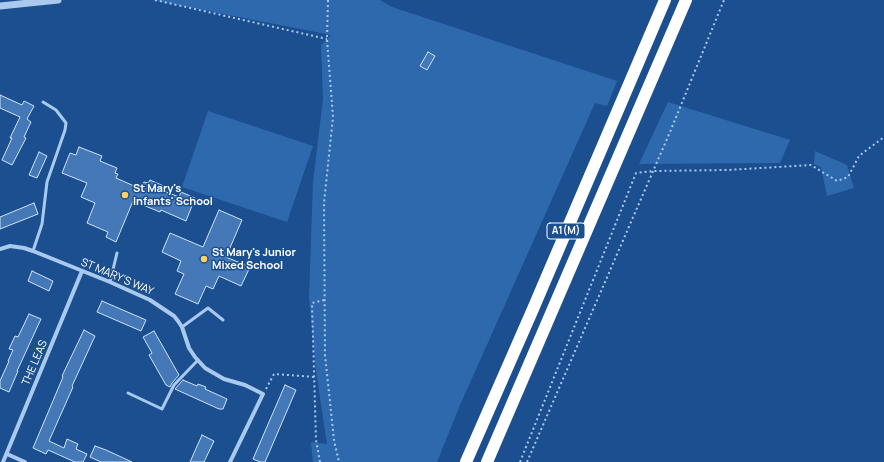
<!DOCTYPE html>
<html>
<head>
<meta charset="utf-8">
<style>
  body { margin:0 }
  canvas { display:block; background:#1b4f8f }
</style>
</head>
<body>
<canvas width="884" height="462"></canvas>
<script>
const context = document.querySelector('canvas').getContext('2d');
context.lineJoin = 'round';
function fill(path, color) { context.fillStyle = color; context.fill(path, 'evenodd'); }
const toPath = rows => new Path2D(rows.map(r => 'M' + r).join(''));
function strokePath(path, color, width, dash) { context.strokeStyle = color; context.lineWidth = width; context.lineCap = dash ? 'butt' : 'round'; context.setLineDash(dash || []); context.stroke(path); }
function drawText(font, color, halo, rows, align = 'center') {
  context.font = font + ' Manrope,sans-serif'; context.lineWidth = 3; context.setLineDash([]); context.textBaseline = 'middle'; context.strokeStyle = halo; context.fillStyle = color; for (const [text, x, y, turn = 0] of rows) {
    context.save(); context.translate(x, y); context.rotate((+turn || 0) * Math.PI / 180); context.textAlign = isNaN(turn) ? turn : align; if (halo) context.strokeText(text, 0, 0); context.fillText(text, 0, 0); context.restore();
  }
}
fill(toPath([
  [152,0,380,0,392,7,617,81,607,106,595,103,460,405,437,462,313,462,311,442,327,444,316,371,309,298,313,182,323,99,321,45,331,35],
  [668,102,790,140,780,163,639,164],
  [208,111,313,146,287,222,182,187],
  [815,151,847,165,854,188,827,196,821,167,814,164]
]), '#2e69ad');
const building = toPath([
  [428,52,435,56,427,70,420,66,428,52],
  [0,95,22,105,24,101,34,106,27,119,31,122,24,137,26,138,12,165,2,160,12,138,10,138,20,117,0,108,0,95],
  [79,147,102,156,100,161,117,168,115,173,118,174,116,178,141,189,144,182,148,183,150,180,166,187,164,191,179,197,181,192,195,198,186,221,161,210,160,212,133,201,116,242,106,237,108,232,87,223,95,203,81,197,87,183,62,173,70,153,76,155,79,147],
  [39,152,47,156,37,178,29,175,39,152],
  [34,203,38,214,0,229,0,217,34,203],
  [219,210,242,220,226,257,250,267,241,286,219,276,213,289,206,286,198,304,175,294,184,274,177,271,181,261,162,252,170,233,203,247,219,210],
  [32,271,53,281,49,291,28,281,32,271],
  [102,301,146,320,141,331,97,312,102,301],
  [29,314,41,319,17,371,18,371,9,392,0,388,0,381,9,361,8,361,13,350,9,349,15,336,18,337,29,314],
  [84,330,95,336,72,386,73,387,49,441,64,448,67,439,78,444,76,449,87,454,83,462,75,462,48,450,46,454,33,448,63,377,62,376,84,330],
  [154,331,179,375,172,383,170,387,166,385,149,355,152,353,143,337,154,331],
  [183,380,197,386,198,384,206,387,205,389,227,399,223,409,219,409,175,389,183,380],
  [285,385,296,390,265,462,260,462,253,459,285,385],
  [202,435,214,441,204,462,190,462,202,435],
  [95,446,106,450,132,462,101,462,90,457,95,446]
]);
fill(building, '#4478b7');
strokePath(building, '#cfe3fa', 1);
strokePath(toPath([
  [155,0,327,39],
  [328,0,327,39,333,117,324,203,325,355,334,440,339,462],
  [266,389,274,374,314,377],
  [320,462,316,440,312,303,324,300],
  [520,462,636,173,653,171,728,170,811,165,837,181,848,177,859,156,884,137],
  [527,462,670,132,724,0]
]), '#a9c9ee', 2, [2, 3]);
strokePath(toPath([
  [33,251,42,224,47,182,65,130,66,123,56,110,43,102],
  [110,282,117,253],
  [182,327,208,308,223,320],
  [128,393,162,409,174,385,198,360]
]), '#a9c9ee', 3);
strokePath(toPath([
  [0,249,10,246,24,248,33,251,110,282,150,300,174,316,178,321,182,327,189,348,195,357,205,368,224,379,245,385,263,394,230,462],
  [7,454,25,462],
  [3,462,82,271]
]), '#a9c9ee', 4);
strokePath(toPath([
  [0,6,58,0]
]), '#a9c9ee', 7);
strokePath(toPath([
  [466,462,533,309,665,0],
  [487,462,686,0]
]), '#fff', 12);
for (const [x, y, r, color] of [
  [125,195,4,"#ffd166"],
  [204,259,4,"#ffd166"]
]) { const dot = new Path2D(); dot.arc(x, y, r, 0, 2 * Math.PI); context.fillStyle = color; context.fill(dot); strokePath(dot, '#1b4f8f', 1.5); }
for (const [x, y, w] of [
  [566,231,38]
]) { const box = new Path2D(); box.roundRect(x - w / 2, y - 8, w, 16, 3); context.fillStyle = '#1b4f8f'; context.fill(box); strokePath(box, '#fff', 1); }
drawText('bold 10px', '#fff', null, [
  ["A1(M)",566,231]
]);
drawText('bold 11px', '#fff', '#1b4f8f', [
  ["St Mary's",133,189],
  ["Infants' School",133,202],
  ["St Mary's Junior",212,253],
  ["Mixed School",212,266]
], 'left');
drawText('11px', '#fff', '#1b4f8f', [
  ["ST MARY'S WAY",117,277,23],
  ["THE LEAS",35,363,-67]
]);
</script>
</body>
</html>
